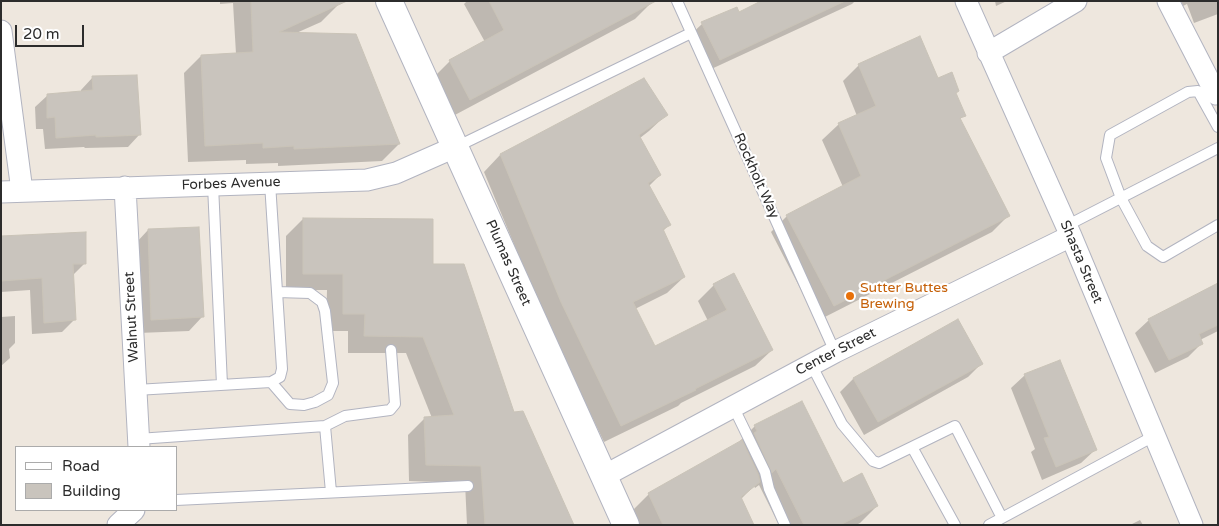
<!DOCTYPE html>
<html>
<head>
<meta charset="utf-8">
<style>
  body { margin:0 }
  #map { position:relative; width:1219px; height:526px; overflow:hidden; background:#eee7de; font-family:"Varela Round",sans-serif }
  canvas { display:block }
  .frame { position:absolute; inset:0; border:2px solid #2c2c2c; pointer-events:none }
  .legend { position:absolute; left:15px; top:446px; width:162px; height:65px; box-sizing:border-box; background:#fff; border:1px solid #ababab; margin:0; padding:6px 9px; list-style:none; font-size:15px; color:#2c2c2c }
  .legend li { display:flex; align-items:center; gap:10px; height:25px }
  .legend b { width:25px; border:1px solid #ababab }
  .scale { position:absolute; left:15px; top:25px; width:69px; height:22px; box-sizing:border-box; border:2px solid #2c2c2c; border-top:0; padding-left:6px; font-size:15px; line-height:18px; white-space:nowrap; color:#2c2c2c; -webkit-text-stroke:4px #fff; paint-order:stroke }
</style>
</head>
<body>
<div id="map">
<canvas width="1219" height="526"></canvas>
<div class="frame"></div>
<ul class="legend">
<li><b style="height:6px;background:#fff"></b>Road</li>
<li><b style="height:14px;background:#c9c4bd"></b>Building</li>
</ul>
<div class="scale">20 m</div>
</div>
<script>
const context = document.querySelector('canvas').getContext('2d');
context.lineJoin = 'round';
function fill(path, color) { context.fillStyle = color; context.fill(path, 'evenodd'); }
const toPath = rows => new Path2D(rows.map(r => 'M' + r).join(''));
function strokePath(path, color, width, dash) { context.strokeStyle = color; context.lineWidth = width; context.lineCap = dash ? 'butt' : 'round'; context.setLineDash(dash || []); context.stroke(path); }
function drawText(font, color, halo, rows, align = 'center') {
  context.font = font + ' "Varela Round",sans-serif'; context.lineWidth = 4.5; context.setLineDash([]); context.textBaseline = 'middle'; context.strokeStyle = halo; context.fillStyle = color; for (const [text, x, y, turn = 0] of rows) {
    context.save(); context.translate(x, y); context.rotate((+turn || 0) * Math.PI / 180); context.textAlign = isNaN(turn) ? turn : align; if (halo) context.strokeText(text, 0, 0); context.fillText(text, 0, 0); context.restore();
  }
}
fill(toPath([
  [220,1,336,1,338,5,321,22,294,34,399,144,382,161,278,166,278,163,246,164,246,160,188,162,184,73,201,56,236,54,233,3,220,4],
  [467,1,651,1,652,2,635,19,453,116,433,78,450,61,485,42,464,4],
  [764,1,855,1,852,4,707,71,689,36,702,24,738,13],
  [995,1,1007,1,996,6],
  [1181,1,1218,1,1218,14,1194,23,1187,4,1183,6],
  [859,65,937,80,955,93,964,115,959,120,1008,216,992,232,817,321,771,232,787,216,843,187,822,140,839,124,857,116,843,81],
  [93,77,140,134,128,147,85,148,84,147,45,149,43,129,36,129,35,107,48,95,81,92,81,90],
  [643,80,666,115,649,131,640,138,660,175,649,186,669,225,662,232,684,277,667,293,635,309,654,348,708,321,698,301,714,285,772,350,755,366,681,403,678,406,604,442,545,319,484,172,500,155],
  [303,219,432,265,573,525,467,525,465,483,409,481,408,435,425,418,432,418,406,353,348,353,348,331,326,331,327,290,286,290,286,236],
  [148,230,202,317,189,331,138,333,135,244],
  [1,237,85,263,73,275,74,320,62,332,32,334,30,290,1,292],
  [1218,285,1218,331,1200,340,1202,343,1188,357,1155,373,1135,333,1149,320],
  [15,316,15,343,9,349,10,358,1,366,1,317],
  [981,364,968,377,864,435,840,392,853,379],
  [1025,375,1095,450,1081,463,1042,480,1031,452,1035,449,1011,388],
  [755,426,877,506,860,523,856,525,779,525,759,485,755,488,754,486,740,500,752,525,638,525,632,511,649,494,738,443],
  [98,446,98,447,60,447],
  [1140,520,1143,525,1130,525]
]), '#0003');
const building = toPath([
  [251,1,347,1,279,32,356,34,400,144,294,149,294,146,263,148,263,143,205,146,201,55,253,52,251,1],
  [489,1,656,1,470,100,449,60,504,30,489,1],
  [761,1,845,1,720,60,701,22,737,7,739,12,761,1],
  [920,36,938,78,952,72,959,91,956,93,966,116,960,118,1010,216,834,306,786,215,861,176,838,123,876,106,858,64,920,36],
  [137,75,141,135,96,137,96,135,56,138,55,117,47,118,47,94,93,90,92,76,137,75],
  [644,78,668,115,639,135,661,175,648,183,671,225,663,229,685,277,633,302,655,346,727,310,713,284,734,273,773,350,695,389,696,390,621,426,561,302,500,154,644,78],
  [303,218,433,219,433,264,464,264,514,412,523,411,574,525,485,525,481,466,426,465,424,417,454,415,423,337,364,336,365,314,343,314,343,274,303,274,303,218],
  [199,227,204,317,151,320,148,229,199,227],
  [86,232,86,264,73,264,76,320,44,323,42,278,1,281,1,236,86,232],
  [1218,283,1218,325,1199,334,1203,344,1169,360,1148,319,1218,283],
  [958,319,983,364,878,422,853,378,958,319],
  [1060,360,1097,450,1056,467,1044,438,1049,437,1024,374,1060,360],
  [802,401,843,483,862,473,878,506,840,525,804,525,776,469,772,473,754,433,757,431,754,425,802,401],
  [742,440,758,474,760,482,741,497,754,525,663,525,648,493,742,440]
]);
fill(building, '#c9c4bd');
strokePath(building, '#c9c3b7', 1);
const service = toPath([
  [677,1,835,352],
  [1218,127,1198,91,1188,92,1110,135,1106,158,1121,198,1147,246,1163,257,1218,225],
  [456,147,691,33],
  [213,185,222,385],
  [1066,226,1218,148],
  [811,364,842,424,873,461,879,463,912,447,955,525],
  [271,382,290,404,304,405,315,402,328,395,333,383,325,311,322,302,310,293,277,292],
  [136,390,271,382,280,377,282,369,270,183],
  [733,406,765,472,769,489,785,525],
  [325,426,345,416,390,410,395,404,391,350],
  [138,439,325,426,331,492],
  [912,447,955,426,1002,518],
  [176,500,468,486],
  [989,525,1154,436]
]);
const minor = toPath([
  [966,1,1071,236,1192,525],
  [1168,1,1216,94,1218,93],
  [1,31,22,191],
  [988,53,1076,1],
  [125,187,139,447],
  [1,192,367,180,396,173,455,147],
  [604,476,835,352,1071,236],
  [118,525,134,510]
]);
const tertiary = toPath([
  [389,1,626,525]
]);
strokePath(service, '#b2b4c0', 12);
strokePath(minor, '#b2b4c0', 23);
strokePath(tertiary, '#b2b4c0', 28);
strokePath(service, '#fff', 10);
strokePath(minor, '#fff', 21);
strokePath(tertiary, '#fff', 26);
for (const [x, y, r, color] of [
  [850,296,5,"#e8710a"]
]) { const dot = new Path2D(); dot.arc(x, y, r, 0, 2 * Math.PI); context.fillStyle = color; context.fill(dot); strokePath(dot, '#fff', 2); }
drawText('14px', '#2c2c2c', '#fff', [
  ["Rockholt Way",756,176,66],
  ["Forbes Avenue",231,184,-2],
  ["Shasta Street",1081,262,67],
  ["Plumas Street",508,263,66],
  ["Walnut Street",132,317,-93],
  ["Center Street",836,352,-27]
]);
drawText('14px', '#c56008', '#fff', [
  ["Sutter Buttes",860,288],
  ["Brewing",860,304]
], 'left');
</script>
</body>
</html>
